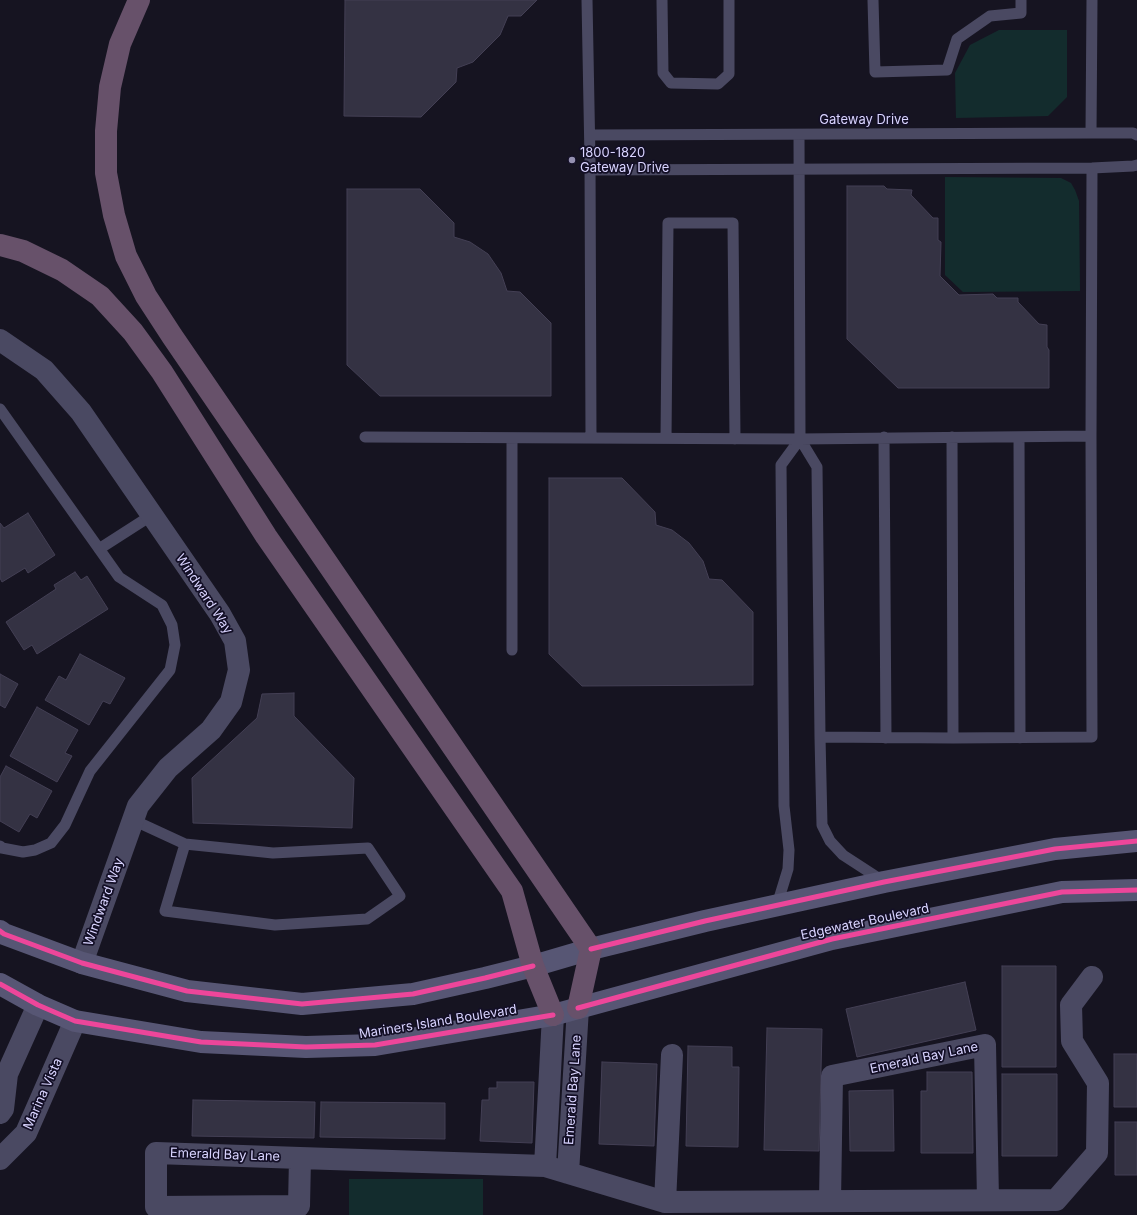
<!DOCTYPE html>
<html>
<head>
<meta charset="utf-8">
<style>
  body { margin:0 }
  canvas { display:block; background:#161421 }
</style>
</head>
<body>
<canvas width="1137" height="1215"></canvas>
<script>
const context = document.querySelector('canvas').getContext('2d');
context.lineJoin = 'round';
function fill(path, color) { context.fillStyle = color; context.fill(path, 'evenodd'); }
const toPath = rows => new Path2D(rows.map(r => 'M' + r).join(''));
function strokePath(path, color, width, dash) { context.strokeStyle = color; context.lineWidth = width; context.lineCap = dash ? 'butt' : 'round'; context.setLineDash(dash || []); context.stroke(path); }
function drawText(font, color, halo, rows, align = 'center') {
  context.font = font + ' Inter,sans-serif'; context.lineWidth = 3.5; context.setLineDash([]); context.textBaseline = 'middle'; context.strokeStyle = halo; context.fillStyle = color; for (const [text, x, y, turn = 0] of rows) {
    context.save(); context.translate(x, y); context.rotate((+turn || 0) * Math.PI / 180); context.textAlign = isNaN(turn) ? turn : align; if (halo) context.strokeText(text, 0, 0); context.fillText(text, 0, 0); context.restore();
  }
}
fill(toPath([
  [999,30,1067,30,1067,97,1048,116,956,118,955,73,970,45],
  [945,177,1061,178,1071,183,1075,190,1079,201,1080,291,963,292,945,275],
  [349,1179,483,1179,483,1215,349,1215]
]), '#132c2d');
const building = toPath([
  [345,0,537,0,521,16,508,16,500,35,473,62,457,68,456,82,421,117,344,116,345,0],
  [847,186,884,186,887,189,912,190,911,195,933,218,938,218,938,240,941,242,940,276,959,295,993,294,997,298,1018,298,1018,302,1039,324,1047,325,1047,347,1049,350,1049,388,898,388,847,339,847,186],
  [347,189,420,189,454,223,454,237,470,242,488,254,501,273,507,291,520,292,551,323,551,396,380,396,347,365,347,189],
  [549,478,622,478,655,512,656,525,672,530,689,543,703,561,709,579,722,580,753,612,753,685,582,686,549,654,549,478],
  [28,513,55,555,28,573,25,568,2,582,0,578,0,523,4,528,28,513],
  [75,572,81,580,87,576,108,609,37,654,32,645,24,650,6,622,56,589,54,585,75,572],
  [80,654,125,678,110,704,103,701,89,725,45,700,59,676,66,680,80,654],
  [0,674,18,684,5,708,0,705,0,674],
  [294,693,294,716,354,778,352,828,193,823,192,778,257,718,262,694,294,693],
  [37,707,78,730,65,753,72,756,57,782,10,756,37,707],
  [6,766,52,791,37,818,30,814,19,832,0,821,0,777,6,766],
  [1002,966,1056,966,1056,1067,1002,1067,1002,966],
  [965,982,976,1030,857,1057,846,1009,965,982],
  [767,1028,822,1029,819,1151,764,1150,767,1028],
  [688,1046,732,1047,732,1067,739,1067,738,1147,686,1146,688,1046],
  [1114,1054,1137,1054,1137,1107,1114,1107,1114,1054],
  [602,1062,657,1064,654,1146,599,1144,602,1062],
  [927,1072,972,1072,973,1153,921,1153,921,1091,927,1091,927,1072],
  [1002,1074,1057,1074,1057,1156,1002,1156,1002,1074],
  [497,1082,534,1082,532,1143,480,1141,482,1100,489,1100,489,1088,497,1088,497,1082],
  [893,1090,894,1151,850,1151,849,1091,893,1090],
  [193,1100,315,1102,314,1138,192,1136,193,1100],
  [321,1102,445,1103,445,1139,320,1137,321,1102],
  [1115,1122,1137,1122,1137,1175,1115,1175,1115,1122]
]);
fill(building, '#343243');
strokePath(building, '#433f54', 1);
strokePath(toPath([
  [587,0,590,159,591,438],
  [662,0,663,73,671,83,718,84,729,74,729,0],
  [873,0,875,72,947,70,957,39,990,16,1021,13,1021,0],
  [1091,133,1092,0],
  [590,135,1091,133,1133,133,1137,135],
  [799,135,800,439,817,467,820,737,822,825,830,841,843,855,883,881],
  [590,170,1092,168,1133,166,1137,165],
  [0,409,119,577,162,605,172,625,175,645,170,670,90,771,65,825,51,843,35,850,23,852,2,848,0,846],
  [365,437,800,439,1091,436],
  [884,437,886,738],
  [952,437,953,738],
  [1019,437,1020,738],
  [666,438,668,223,733,223,735,439],
  [99,549,152,515],
  [512,650,512,438],
  [820,737,953,738,1092,737,1091,436,1092,168],
  [133,820,185,844,273,853,368,848,400,896,367,919,275,925,165,911,185,844],
  [777,905,788,869,789,850,784,806,781,465,800,439]
]), '#4a4962', 11);
strokePath(toPath([
  [0,340,44,370,81,412,220,614,235,641,239,670,231,702,211,730,168,768,138,806,82,963],
  [0,1085,7,1074,38,1005],
  [0,1113,3,1109,7,1074],
  [300,1158,299,1206,156,1207,156,1153,300,1158,545,1166,665,1202,1056,1200,1097,1153,1098,1083,1072,1041,1071,1005,1092,977],
  [0,1159,26,1133,75,1021],
  [545,1166,553,1015],
  [568,1173,578,1008],
  [830,1201,832,1076,985,1045,988,1200],
  [665,1202,672,1055]
]), '#4a4962', 22);
strokePath(toPath([
  [0,931,4,934,82,963,187,991,302,1004,413,994,485,978,533,966,591,949,705,921,884,882,1055,849,1137,841],
  [0,984,38,1005,75,1021,201,1042,306,1047,375,1045,553,1015,832,939,1062,892,1137,890]
]), '#575674', 22);
strokePath(toPath([
  [139,0,120,44,110,87,106,131,106,173,114,215,126,256,146,296,172,336,591,949,578,1008],
  [0,245,23,251,62,270,100,296,133,332,162,372,266,536,512,891,533,966,553,1015]
]), '#67516a', 22);
strokePath(toPath([
  [0,931,4,934,82,963,187,991,302,1004,413,994,485,978,533,966],
  [591,949,705,921,884,882,1055,849,1137,841],
  [0,984,38,1005,75,1021,201,1042,306,1047,375,1045,553,1015],
  [578,1008,832,939,1062,892,1137,890]
]), '#ed469a', 5);
for (const [x, y, r, color] of [
  [572,160,4,"#9591b1"]
]) { const dot = new Path2D(); dot.arc(x, y, r, 0, 2 * Math.PI); context.fillStyle = color; context.fill(dot); strokePath(dot, '#130f26', 1.5); }
drawText('13px', '#d9d4ff', '#130f26', [
  ["Gateway Drive",864,120],
  ["Windward Way",204,594,57],
  ["Windward Way",104,902,-70],
  ["Edgewater Boulevard",865,922,-12],
  ["Mariners Island Boulevard",438,1022,-9],
  ["Emerald Bay Lane",924,1058,-12],
  ["Emerald Bay Lane",573,1090,-86],
  ["Marina Vista",43,1094,-66],
  ["Emerald Bay Lane",225,1155,2]
]);
drawText('13px', '#d9d4ff', '#130f26', [
  ["1800-1820",580,153],
  ["Gateway Drive",580,168]
], 'left');
</script>
</body>
</html>
